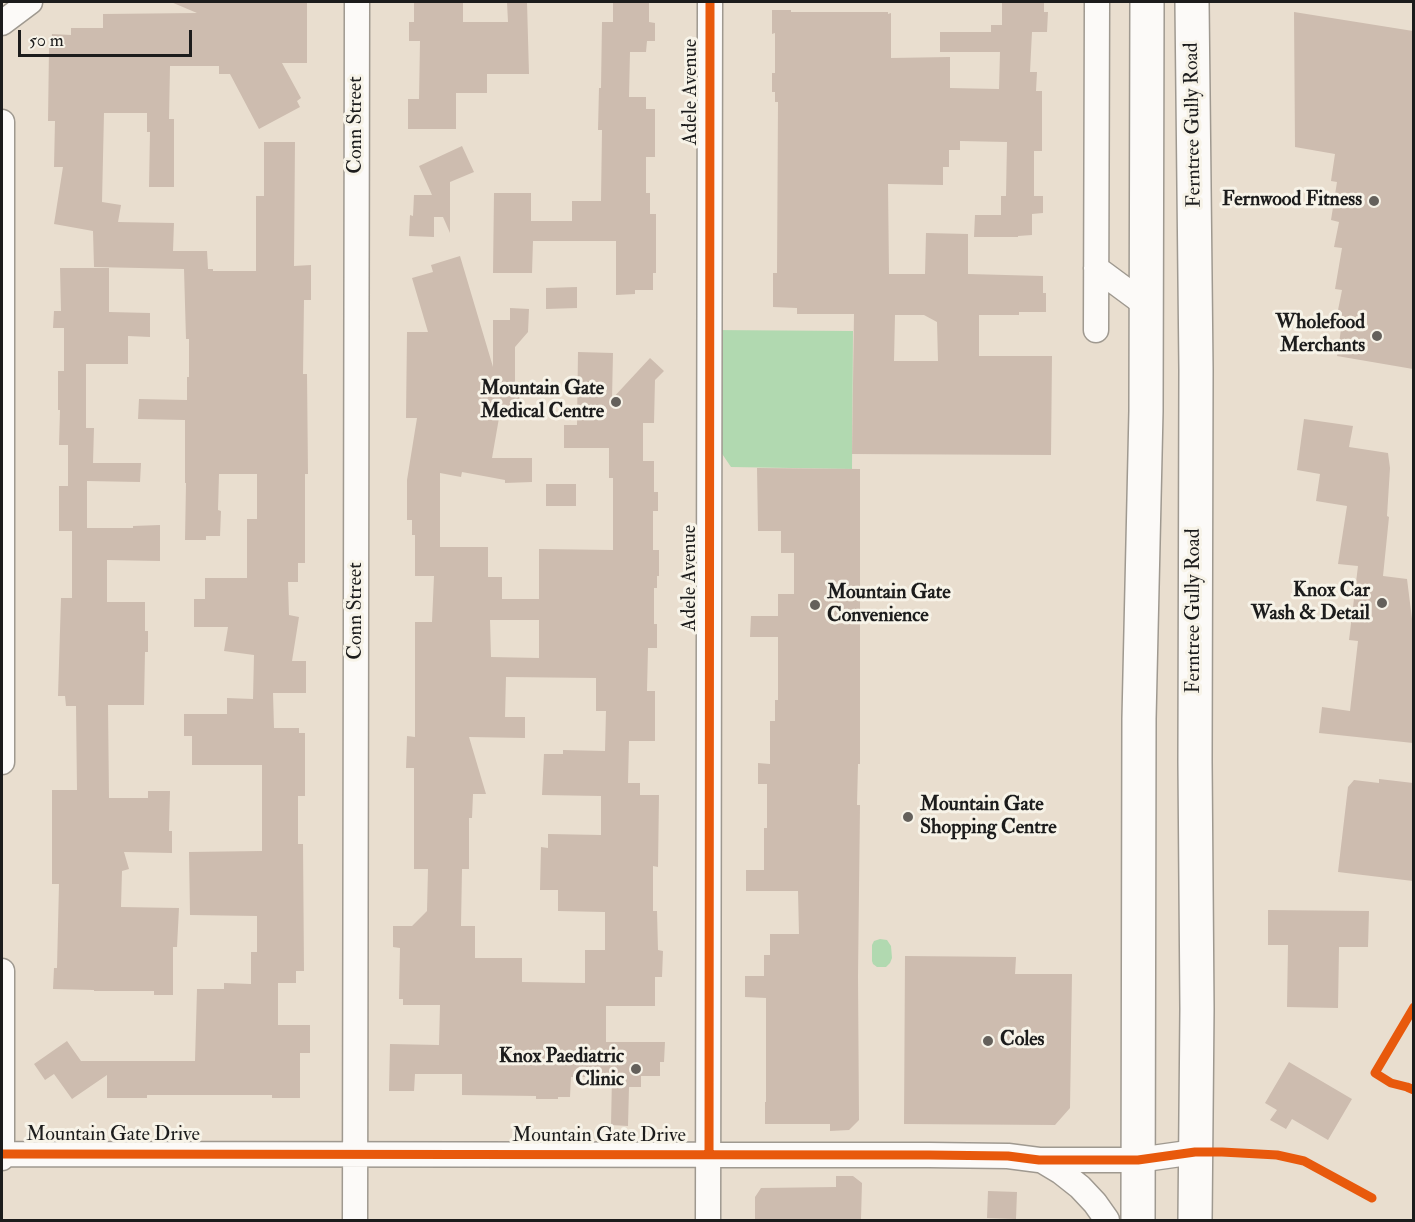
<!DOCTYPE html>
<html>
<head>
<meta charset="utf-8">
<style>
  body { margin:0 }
  #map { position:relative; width:1415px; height:1222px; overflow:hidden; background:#e9decf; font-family:"IM FELL Double Pica",serif }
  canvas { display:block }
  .frame { position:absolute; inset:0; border:3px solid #1c1c1c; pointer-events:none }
  .scale { position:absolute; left:18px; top:30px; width:174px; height:27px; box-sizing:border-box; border:3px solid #1c1c1c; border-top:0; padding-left:8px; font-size:18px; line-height:21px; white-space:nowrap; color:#1c1c1c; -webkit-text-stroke:4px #f7f3e8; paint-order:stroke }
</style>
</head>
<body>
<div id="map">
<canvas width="1415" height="1222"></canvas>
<div class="frame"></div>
<div class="scale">50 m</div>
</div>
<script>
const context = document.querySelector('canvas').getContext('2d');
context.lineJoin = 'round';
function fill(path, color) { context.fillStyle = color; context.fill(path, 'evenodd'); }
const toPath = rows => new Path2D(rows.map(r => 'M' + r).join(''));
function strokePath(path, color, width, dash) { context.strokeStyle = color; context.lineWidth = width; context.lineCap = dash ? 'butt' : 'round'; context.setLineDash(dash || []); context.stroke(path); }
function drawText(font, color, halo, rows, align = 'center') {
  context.font = font + ' "IM FELL Double Pica",serif'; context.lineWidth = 6; context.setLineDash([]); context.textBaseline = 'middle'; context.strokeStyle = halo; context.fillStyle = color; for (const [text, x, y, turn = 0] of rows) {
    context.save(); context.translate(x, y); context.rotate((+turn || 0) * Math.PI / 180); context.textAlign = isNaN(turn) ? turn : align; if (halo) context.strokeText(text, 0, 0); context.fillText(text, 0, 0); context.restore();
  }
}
fill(toPath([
  [710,330,853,331,852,469,731,467,710,436],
  [880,939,887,940,891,946,892,958,890,963,886,967,877,967,873,964,872,961,872,945,874,941]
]), '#b1d9b0');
fill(toPath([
  [171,2,307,2,307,63,282,63,301,98,297,101,300,107,259,129,230,74,219,74,219,66,170,66,169,119,174,119,174,187,149,187,150,132,147,132,147,113,104,113,102,202,121,205,118,222,174,223,173,251,207,251,208,269,213,269,213,271,256,271,256,196,264,196,264,142,295,142,294,266,311,265,311,300,304,300,303,374,307,374,308,474,305,474,305,563,298,563,298,582,288,582,289,615,299,617,292,661,306,661,306,693,273,693,274,728,299,728,299,733,305,733,305,796,298,796,298,844,303,844,304,971,296,971,296,983,278,983,278,1025,310,1025,310,1053,300,1053,300,1098,272,1098,272,1095,147,1095,147,1098,107,1098,107,1075,72,1099,54,1074,45,1080,34,1064,67,1041,81,1061,195,1061,197,989,224,989,224,983,251,984,251,952,257,952,257,916,190,915,189,852,262,851,262,765,192,765,192,736,184,736,184,714,227,714,227,698,253,699,254,655,224,651,228,627,194,627,194,599,205,599,205,578,247,578,247,519,257,519,257,474,219,474,218,510,221,511,220,536,206,536,206,540,185,540,186,483,185,483,185,420,138,419,139,399,187,400,187,377,189,377,189,339,186,339,184,269,94,267,93,231,54,224,63,167,54,167,55,121,48,121,49,48,51,48,52,34,71,35,71,28,103,28,103,14,197,13],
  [414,2,463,2,463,22,508,22,507,2,527,2,529,74,487,74,487,93,456,93,456,129,408,129,408,99,419,99,420,41,409,41,409,22,414,22],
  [613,2,649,2,649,22,655,23,655,41,647,41,646,52,630,52,629,97,646,97,646,109,655,109,655,157,646,157,646,193,650,193,650,214,656,214,656,273,653,273,653,290,635,290,635,294,616,295,616,241,533,241,532,273,493,273,494,193,531,193,531,221,572,221,572,201,601,201,602,130,598,130,599,88,601,88,602,22,613,22],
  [1002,2,1044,2,1044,12,1048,12,1047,32,1032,32,1030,72,1037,72,1036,91,1042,91,1042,151,1034,151,1034,196,1043,196,1043,213,1032,214,1032,235,1018,236,1018,237,974,237,975,215,1001,215,1001,196,1006,196,1007,142,960,141,960,150,949,150,949,167,943,167,943,185,888,184,889,274,925,274,926,233,968,234,968,274,1043,276,1043,293,1046,293,1046,312,1019,312,1019,315,979,315,979,356,1052,356,1051,455,852,454,854,314,797,314,797,308,773,307,773,273,777,273,778,102,775,102,775,92,772,92,772,73,775,73,775,33,772,34,772,10,791,10,791,12,888,12,888,14,891,13,891,58,950,57,950,88,999,89,1000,52,940,52,940,32,991,32,991,25,1002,25],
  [895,315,924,315,937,322,938,361,894,361],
  [1294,12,1413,31,1413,369,1337,356,1343,316,1337,315,1342,290,1335,289,1342,248,1334,247,1339,222,1331,220,1337,182,1331,181,1335,154,1295,147],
  [462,146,474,172,450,182,450,233,443,217,434,217,434,237,409,236,410,215,413,216,414,195,432,195,419,166],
  [460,256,493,367,493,320,510,320,510,308,529,309,528,332,515,347,515,383,520,384,519,416,513,415,513,418,499,418,492,458,532,458,532,482,505,483,505,480,462,472,461,477,440,473,440,547,488,547,488,577,502,577,502,599,539,599,539,549,613,550,613,478,609,478,609,448,564,448,564,425,577,425,578,352,613,353,612,399,650,358,664,371,655,380,654,423,643,423,643,461,654,461,654,492,658,492,658,511,653,511,653,550,659,550,659,576,657,576,657,588,654,588,654,624,657,624,657,648,648,648,647,691,655,691,655,741,629,741,628,783,640,783,640,795,659,795,658,867,653,866,653,911,657,911,658,950,663,951,662,977,655,977,655,1006,606,1006,606,1042,665,1042,664,1062,660,1062,660,1076,641,1076,641,1087,629,1087,628,1126,611,1125,612,1077,571,1077,570,1097,558,1097,558,1099,536,1099,536,1096,462,1095,462,1074,415,1074,414,1091,389,1091,390,1044,439,1045,440,1005,403,1005,403,999,399,999,400,948,393,947,393,926,412,926,427,911,428,869,414,869,414,768,406,768,407,736,415,737,415,622,432,622,434,576,415,576,415,535,412,535,412,520,407,520,407,480,417,418,406,418,407,332,428,332,412,278,433,272,431,265],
  [490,620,539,620,539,658,491,657],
  [506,677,596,678,596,711,606,711,605,751,563,750,563,754,544,754,542,795,601,796,601,835,548,834,548,848,541,847,540,890,558,890,558,911,605,912,605,950,585,950,585,983,522,982,522,958,475,958,475,926,461,926,462,869,469,869,469,818,472,818,473,794,486,794,469,737,525,738,525,717,505,717],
  [60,268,109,268,109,312,150,313,150,337,128,336,128,364,86,364,86,428,94,428,93,463,141,463,140,482,87,481,87,528,133,528,133,526,160,525,160,561,107,560,107,602,145,602,145,631,148,631,148,652,145,652,144,705,108,705,109,798,148,798,148,791,170,791,169,831,172,831,172,853,124,852,129,869,122,871,121,907,179,908,177,947,173,947,173,995,154,995,154,991,94,991,94,990,53,989,54,968,57,968,59,884,52,884,52,790,77,790,76,706,66,706,65,696,58,696,61,598,72,598,72,531,59,531,59,486,68,486,68,445,59,445,60,410,58,410,58,371,64,371,64,328,53,328,54,311,61,311],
  [577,287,577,308,546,309,546,288],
  [1304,419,1353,426,1349,447,1388,453,1390,468,1387,516,1389,517,1383,576,1407,579,1413,627,1413,743,1319,733,1322,707,1350,711,1358,641,1349,640,1358,566,1338,564,1347,506,1316,501,1320,474,1297,470],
  [757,468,860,469,860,764,858,764,857,805,860,805,858,976,859,1120,849,1130,830,1131,830,1124,765,1124,765,1102,766,1102,766,998,745,997,745,976,764,976,764,955,770,955,770,934,799,934,798,891,746,891,746,870,764,870,764,828,767,828,767,784,758,784,758,763,770,764,770,721,775,721,775,700,778,700,778,637,750,637,751,616,778,616,778,594,794,594,794,553,781,553,781,531,758,531],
  [546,484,576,484,576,506,546,506],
  [1379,779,1413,783,1413,881,1338,872,1348,787,1354,780,1379,783],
  [1268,910,1369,911,1368,947,1339,947,1338,1008,1287,1007,1288,945,1268,945],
  [905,956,1016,957,1015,974,1072,974,1070,1108,1055,1125,904,1124],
  [1289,1062,1352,1099,1328,1140,1292,1119,1286,1129,1270,1120,1277,1110,1265,1103],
  [836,1176,853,1176,862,1183,861,1219,860,1219,860,1221,755,1219,755,1197,761,1188,836,1187],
  [988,1191,1017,1192,1016,1219,987,1218]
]), '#cdbcaf');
const minor = toPath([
  [2,23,30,2],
  [2,122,2,762],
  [1096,268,1146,305],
  [1096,330,1097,2],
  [2,971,2,1158],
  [2,1154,929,1155,1008,1156,1039,1160,1138,1160,1195,1152],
  [1041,1160,1061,1172,1080,1187,1095,1203,1107,1220],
  [355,1220,357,2],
  [708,1220,710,2]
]);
const primary = toPath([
  [1192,2,1196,370,1195,762,1197,1009,1195,1220],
  [1138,1220,1139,719,1146,411,1147,2]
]);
strokePath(minor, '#9f9990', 27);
strokePath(primary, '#9f9990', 36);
strokePath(minor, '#fcfaf8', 24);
strokePath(primary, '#fcfaf8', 33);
strokePath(toPath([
  [1414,1007,1375,1073,1391,1083,1407,1087,1414,1090],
  [2,1154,929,1155,1008,1156,1039,1160,1138,1160,1195,1152,1222,1152,1277,1155,1304,1161,1372,1198],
  [709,1155,710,2]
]), '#e8590c', 9);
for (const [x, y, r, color] of [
  [1374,201,6,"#64605b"],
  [1377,336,6,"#64605b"],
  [616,402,6,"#64605b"],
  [1382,603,6,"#64605b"],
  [815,605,6,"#64605b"],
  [908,817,6,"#64605b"],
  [988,1041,6,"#64605b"],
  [636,1069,6,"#64605b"]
]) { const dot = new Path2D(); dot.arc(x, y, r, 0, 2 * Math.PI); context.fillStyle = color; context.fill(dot); strokePath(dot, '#f7f3e8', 2); }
drawText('20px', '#1c1c1c', '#f7f3e8', [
  ["Adele Avenue",692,92,-90],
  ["Conn Street",357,125,-90],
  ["Ferntree Gully Road",1194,125,-91],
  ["Adele Avenue",691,578,-90],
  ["Conn Street",357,611,-90],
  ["Ferntree Gully Road",1195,611,-90],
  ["Mountain Gate Drive",113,1136],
  ["Mountain Gate Drive",599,1137]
]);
drawText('bold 20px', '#1c1c1c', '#f7f3e8', [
  ["Fernwood Fitness",1362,201],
  ["Wholefood",1365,324],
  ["Merchants",1365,347],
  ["Mountain Gate",604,390],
  ["Medical Centre",604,413],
  ["Knox Car",1370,592],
  ["Wash & Detail",1370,615],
  ["Mountain Gate",827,594,"left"],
  ["Convenience",827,617,"left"],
  ["Mountain Gate",920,806,"left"],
  ["Shopping Centre",920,829,"left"],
  ["Coles",1000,1041,"left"],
  ["Knox Paediatric",624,1058],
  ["Clinic",624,1081]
], 'right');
</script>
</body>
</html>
